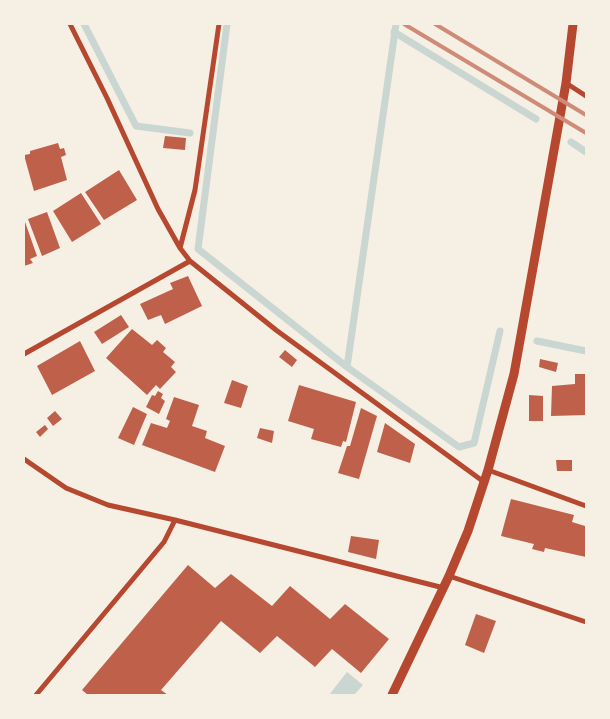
<!DOCTYPE html>
<html>
<head>
<meta charset="utf-8">
<style>
  body { margin:0 }
  #map { position:relative; width:610px; height:719px; overflow:hidden; background:#f6efe4; font-family:"DejaVu Sans",sans-serif }
  canvas { display:block }
  .frame { position:absolute; inset:0; border:25px solid #f6efe4; pointer-events:none }
</style>
</head>
<body>
<div id="map">
<canvas width="610" height="719"></canvas>
<div class="frame"></div>
</div>
<script>
const context = document.querySelector('canvas').getContext('2d');
context.lineJoin = 'round';
function fill(path, color) { context.fillStyle = color; context.fill(path, 'evenodd'); }
const toPath = rows => new Path2D(rows.map(r => 'M' + r).join(''));
function strokePath(path, color, width, dash) { context.strokeStyle = color; context.lineWidth = width; context.lineCap = dash ? 'butt' : 'round'; context.setLineDash(dash || []); context.stroke(path); }
fill(toPath([
  [347,672,363,685,354,695,329,695]
]), '#c9d6d2');
strokePath(toPath([
  [84,24,136,126,190,133],
  [227,24,198,249,347,367,459,447,474,443,500,331],
  [394,32,536,119],
  [571,142,586,152],
  [537,341,586,351],
  [347,367,396,24]
]), '#c9d6d2', 7);
fill(toPath([
  [165,136,186,138,185,150,163,148],
  [58,143,60,149,64,148,66,155,61,157,67,180,34,191,24,155,30,154,30,151],
  [119,170,137,200,104,220,85,192],
  [81,193,101,224,72,242,53,211],
  [47,212,60,248,42,256,28,219],
  [24,219,37,256,30,259,33,263,24,266],
  [188,276,202,306,165,324,161,315,148,320,140,304,173,289,170,283],
  [121,315,129,327,102,344,94,332],
  [132,329,152,345,157,340,166,348,163,352,175,362,171,367,176,372,160,389,156,385,147,395,106,358],
  [80,341,95,371,52,395,37,366],
  [285,350,297,360,292,367,279,357],
  [540,359,558,363,556,372,539,367],
  [575,374,586,374,586,415,551,416,552,386,575,384],
  [232,380,248,386,241,408,224,403],
  [299,385,356,402,346,442,343,441,341,447,311,439,314,429,288,421],
  [158,391,163,394,161,398,165,401,159,414,146,407,152,395,155,396],
  [529,395,543,396,543,421,529,421],
  [174,397,199,405,192,426,207,431,205,438,225,446,215,472,142,445,151,423,167,428,170,421,166,419],
  [133,407,147,414,134,445,118,438],
  [361,408,377,416,359,479,338,473,347,446,350,446],
  [55,411,62,419,53,426,47,418],
  [385,423,415,444,410,463,377,452],
  [45,425,48,429,40,437,36,432],
  [260,428,274,431,272,443,257,438],
  [556,460,572,460,572,471,557,471],
  [511,499,574,515,572,522,585,526,586,557,545,548,544,552,532,549,534,544,501,536],
  [351,536,379,540,376,559,348,552],
  [188,565,215,588,231,574,272,606,290,586,330,619,345,604,389,639,361,673,332,649,315,667,277,636,260,653,221,621,161,690,168,695,88,695,82,690],
  [476,614,496,621,484,653,465,645]
]), '#bf614a');
strokePath(toPath([
  [70,24,107,98,158,209,180,248,190,261,276,330,484,482],
  [566,83,586,96],
  [180,248,195,190,219,24],
  [24,354,190,261],
  [24,459,66,488,108,505,175,520],
  [488,470,586,506],
  [449,576,586,622],
  [36,695,164,542,175,520,444,588]
]), '#b5482f', 5);
strokePath(toPath([
  [392,695,449,576,468,531,488,470,514,374,566,83,573,24]
]), '#b5482f', 9);
strokePath(toPath([
  [404,24,586,133],
  [435,24,586,115]
]), '#cf8b77', 4);
</script>
</body>
</html>
